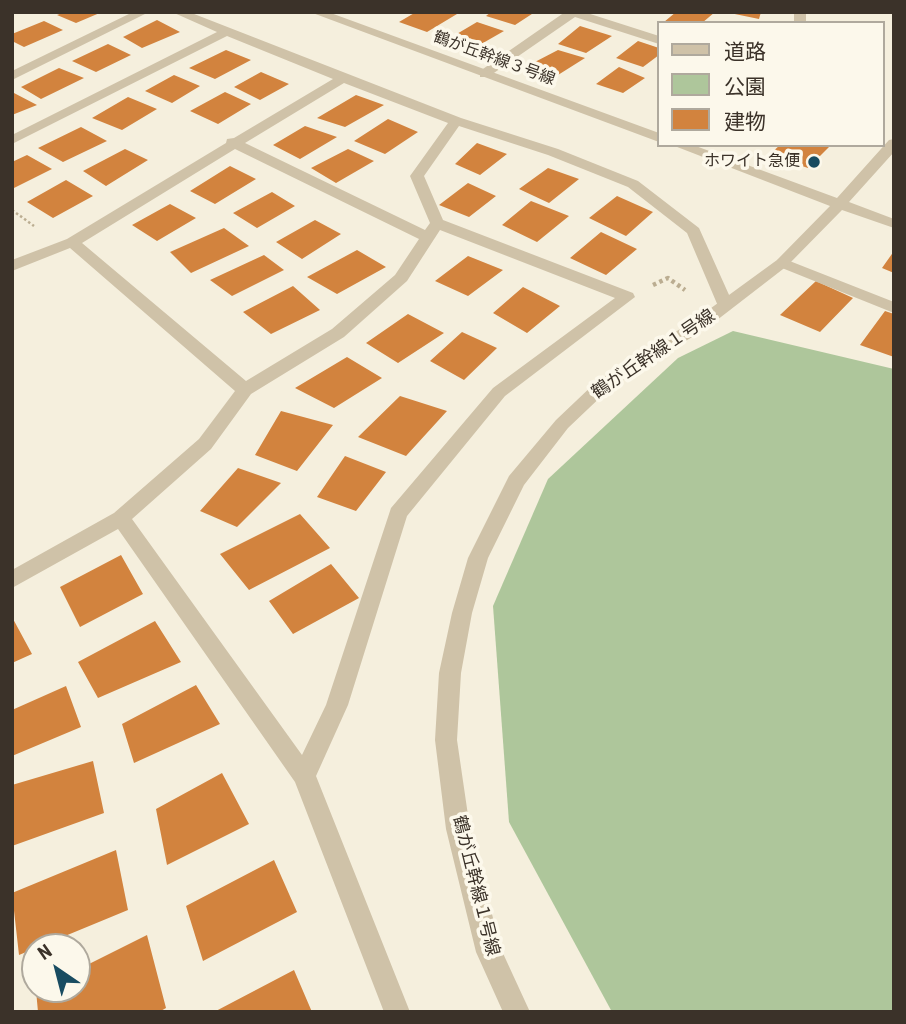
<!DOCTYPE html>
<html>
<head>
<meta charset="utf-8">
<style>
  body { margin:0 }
  #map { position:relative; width:906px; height:1024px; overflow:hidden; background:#f5efdd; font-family:"Roboto Condensed","Noto Sans JP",sans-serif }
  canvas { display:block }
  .frame { position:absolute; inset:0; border:14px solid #3b3229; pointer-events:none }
  .legend { position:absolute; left:657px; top:21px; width:228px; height:126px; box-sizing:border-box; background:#fcf8eb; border:2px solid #afa99d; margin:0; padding:9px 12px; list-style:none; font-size:21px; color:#3b3229 }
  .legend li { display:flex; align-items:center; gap:14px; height:35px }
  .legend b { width:35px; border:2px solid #afa99d }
  .north { position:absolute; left:21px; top:933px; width:70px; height:70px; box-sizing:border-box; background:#fcf8eb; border:2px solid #afa99d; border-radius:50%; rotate:325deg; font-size:19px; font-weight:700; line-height:28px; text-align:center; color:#3b3229 }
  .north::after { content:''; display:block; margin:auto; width:24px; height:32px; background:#194c61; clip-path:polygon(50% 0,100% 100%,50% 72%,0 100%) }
</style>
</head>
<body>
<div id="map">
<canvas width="906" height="1024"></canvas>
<div class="frame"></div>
<ul class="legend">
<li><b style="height:9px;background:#cfc2a8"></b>道路</li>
<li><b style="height:19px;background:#aec69b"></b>公園</li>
<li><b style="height:19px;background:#d2833e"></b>建物</li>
</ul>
<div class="north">N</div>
</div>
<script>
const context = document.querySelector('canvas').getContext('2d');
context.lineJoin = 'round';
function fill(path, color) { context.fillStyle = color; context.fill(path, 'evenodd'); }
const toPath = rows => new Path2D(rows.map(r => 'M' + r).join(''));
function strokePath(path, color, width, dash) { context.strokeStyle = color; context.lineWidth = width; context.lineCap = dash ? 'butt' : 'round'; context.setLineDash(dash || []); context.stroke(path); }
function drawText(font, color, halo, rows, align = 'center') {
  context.font = font + ' "Roboto Condensed","Noto Sans JP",sans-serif'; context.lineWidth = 7; context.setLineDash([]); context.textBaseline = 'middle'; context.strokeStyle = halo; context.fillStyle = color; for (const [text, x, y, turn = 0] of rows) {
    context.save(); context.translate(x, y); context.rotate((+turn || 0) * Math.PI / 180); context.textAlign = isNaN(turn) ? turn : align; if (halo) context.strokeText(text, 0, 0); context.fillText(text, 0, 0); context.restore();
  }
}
fill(toPath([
  [733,331,894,369,894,1012,612,1012,509,822,493,606,548,479,678,358]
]), '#aec69b');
fill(toPath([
  [65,12,102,12,76,23,57,15],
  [416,12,450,12,457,14,427,32,399,22],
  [491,12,535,12,515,25,486,16],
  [676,12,715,12,702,23,664,22],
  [725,12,761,12,759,19],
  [157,20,180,32,142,48,123,37],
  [44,21,63,30,24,47,12,41,12,34],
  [477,22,504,31,476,47,450,38],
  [580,26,612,36,586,53,558,44],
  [638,41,659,48,659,55,643,67,616,58],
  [108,44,131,55,96,72,72,61],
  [226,50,251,60,215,79,189,68],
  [558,50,585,58,558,75,531,64],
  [619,67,645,78,623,93,596,84],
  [59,68,84,78,41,99,21,87],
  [261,72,289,84,260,100,234,87],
  [174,75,200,86,172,103,145,91],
  [225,92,251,104,218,124,190,111],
  [14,93,37,105,12,115],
  [356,95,384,105,345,127,317,118],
  [128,97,157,109,122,130,92,118],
  [388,119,418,132,385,154,354,141],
  [305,126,337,137,300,159,273,145],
  [81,127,107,141,63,162,38,148],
  [477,143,507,154,480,175,455,164],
  [780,145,823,145,829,147,808,168,769,155],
  [125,149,148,160,106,186,83,171],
  [348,149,374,161,336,183,311,168],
  [27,155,52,169,12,189,12,162],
  [230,166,256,179,215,204,190,191],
  [548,168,579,179,549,203,519,189],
  [66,180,93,196,53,218,27,202],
  [468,183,496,196,469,217,439,205],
  [272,192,295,206,257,228,233,213],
  [617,196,653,212,626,236,589,218],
  [531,201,569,216,537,242,502,225],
  [170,204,196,218,157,241,132,225],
  [315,220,341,234,302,259,276,242],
  [224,228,249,246,191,273,170,252],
  [601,232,637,249,606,275,570,258],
  [357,250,386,267,337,294,307,277],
  [894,251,894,273,882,268],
  [264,255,284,270,232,296,210,280],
  [468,256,503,270,468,296,435,281],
  [816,281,853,298,820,332,780,315],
  [293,286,320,310,271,334,243,312],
  [523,287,560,306,527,333,493,313],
  [885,311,894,314,894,357,860,345],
  [408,314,444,333,398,363,366,343],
  [462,332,497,348,464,380,430,361],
  [347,357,382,378,334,408,295,388],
  [400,396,447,411,406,456,358,437],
  [281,411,333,425,297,471,255,455],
  [345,456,386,472,356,511,317,497],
  [238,468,281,483,237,527,200,511],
  [300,514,330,548,249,590,220,554],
  [121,555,143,594,80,627,60,587],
  [331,564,359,598,293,634,269,601],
  [12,617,32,654,12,663],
  [155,621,181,662,98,698,78,662],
  [196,685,220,724,134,763,122,724],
  [66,686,81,727,12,756,12,710],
  [93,761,104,813,12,846,12,785],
  [222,773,249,824,167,865,156,809],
  [116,850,128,910,19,955,12,893],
  [274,860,297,912,203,961,186,906],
  [147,935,166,1008,159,1012,38,1012,36,990,77,989,77,970],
  [294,970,312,1012,214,1012]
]), '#d2833e');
strokePath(toPath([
  [12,210,34,226]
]), '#bbad91', 2.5, [2.5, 2.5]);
strokePath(toPath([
  [653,285,668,278,685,290]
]), '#bbad91', 4.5, [3.5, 3.5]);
fill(toPath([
  [133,12,149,12,12,80,12,71,133,12],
  [172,12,189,12,461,118,558,149,638,181,699,228,734,306,726,311,718,306,687,233,628,187,548,155,459,126,424,176,443,220,633,293,635,297,505,396,407,516,348,705,316,776,410,1012,384,1012,295,782,118,529,12,588,12,570,114,513,199,439,235,391,70,248,12,271,12,260,67,239,226,143,227,139,234,138,333,79,227,36,12,144,12,135,217,32,172,12],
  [344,83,448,123,410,176,430,223,425,230,245,143,344,83],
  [235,149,419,239,395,275,332,329,246,381,82,243,235,149],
  [440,230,615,298,493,388,391,508,326,705,302,755,132,519,211,449,251,394,344,337,407,281,440,230],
  [565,12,584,12,659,36,659,44,575,17,488,77,480,77,480,71,565,12],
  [794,12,806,12,806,23,794,23,794,12],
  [782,258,894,302,894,313,777,266,777,260,782,258]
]), '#cfc2a8');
fill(toPath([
  [310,12,328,12,659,133,659,142,310,12],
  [894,139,894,152,849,202,894,219,894,228,842,210,787,266,708,327,608,390,568,428,524,485,488,558,472,613,461,673,457,740,470,829,501,949,530,1012,503,1012,476,952,446,829,435,740,439,673,452,613,468,558,509,476,556,420,596,382,696,319,777,260,830,206,672,145,693,145,837,198,889,140,894,139]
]), '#cfc2a8');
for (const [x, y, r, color] of [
  [814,162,7,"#194c61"]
]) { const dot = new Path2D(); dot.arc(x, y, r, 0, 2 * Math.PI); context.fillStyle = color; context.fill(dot); strokePath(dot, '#fcf8eb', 2.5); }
drawText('16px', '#3b3229', '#fcf8eb', [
  ["鶴が丘幹線３号線",494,59,20]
]);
drawText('16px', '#3b3229', '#fcf8eb', [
  ["ホワイト急便",800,162]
], 'right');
drawText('18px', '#3b3229', '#fcf8eb', [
  ["鶴が丘幹線１号線",654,355,-34],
  ["鶴が丘幹線１号線",475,886,76]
]);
</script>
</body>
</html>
